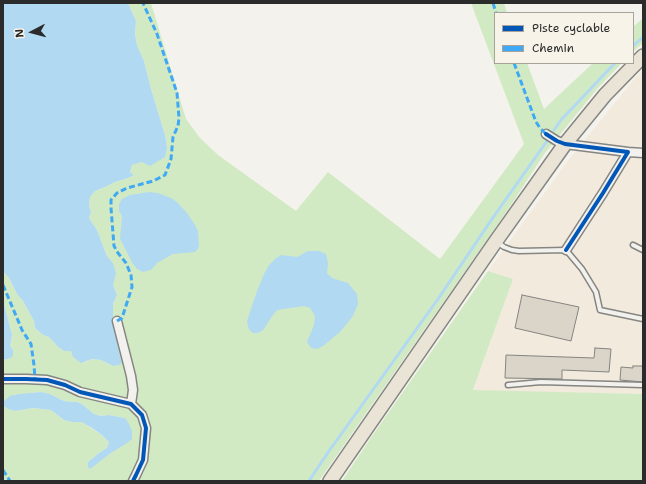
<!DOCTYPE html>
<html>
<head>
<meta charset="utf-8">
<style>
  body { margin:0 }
  #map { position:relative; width:646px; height:484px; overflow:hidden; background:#f4f2ec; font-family:"Shantell Sans",sans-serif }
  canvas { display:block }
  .frame { position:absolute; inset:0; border:4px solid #2b2b2b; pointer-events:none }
  .legend { position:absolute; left:494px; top:12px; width:140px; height:52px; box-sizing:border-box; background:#f7f3e8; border:1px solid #a5a39c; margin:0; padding:5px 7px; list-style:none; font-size:12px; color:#2b2b2b }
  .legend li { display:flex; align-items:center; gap:8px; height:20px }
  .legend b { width:20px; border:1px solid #a5a39c }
  .north { position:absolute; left:12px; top:12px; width:40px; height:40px; -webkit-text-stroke:3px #f7f3e8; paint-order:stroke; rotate:264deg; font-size:11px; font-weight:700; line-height:16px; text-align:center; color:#2b2b2b }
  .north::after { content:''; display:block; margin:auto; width:14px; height:18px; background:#2b2b2b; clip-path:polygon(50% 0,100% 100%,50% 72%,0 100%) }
</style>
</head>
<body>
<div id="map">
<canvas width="646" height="484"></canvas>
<div class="frame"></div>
<ul class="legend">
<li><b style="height:5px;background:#0057b8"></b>Piste cyclable</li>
<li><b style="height:5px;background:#3fa9f5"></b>Chemin</li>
</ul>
<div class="north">N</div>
</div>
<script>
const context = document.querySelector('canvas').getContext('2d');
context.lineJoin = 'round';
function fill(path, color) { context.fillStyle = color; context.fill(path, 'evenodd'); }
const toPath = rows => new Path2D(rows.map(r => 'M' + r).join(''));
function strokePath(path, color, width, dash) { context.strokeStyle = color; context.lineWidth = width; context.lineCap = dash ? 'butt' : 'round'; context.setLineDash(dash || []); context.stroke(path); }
fill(toPath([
  [643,71,643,394,473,391,513,279,488,271,567,162,636,77]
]), '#f2eadc');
fill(toPath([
  [128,3,151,3,186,119,200,138,218,155,296,211,328,172,440,259,524,144,471,3,504,3,507,13,495,13,495,63,527,63,544,109,593,63,622,63,598,88,545,153,509,208,319,481,3,481,3,360,11,358,13,350,10,346,12,335,3,300,3,271,9,278,17,294,23,301,34,321,35,328,43,335,49,337,58,347,64,351,71,351,85,362,92,359,101,360,113,366,115,338,113,326,113,304,117,295,113,285,113,263,107,256,97,230,89,218,91,212,89,205,90,197,95,191,105,187,115,182,128,178,133,175,130,172,132,165,142,162,167,148,165,135,151,89,144,61,137,45,135,34,136,21],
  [41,392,50,394,64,401,71,402,77,402,82,404,94,414,101,416,109,415,125,418,118,448,90,468,88,462,99,453,107,448,109,442,102,435,91,428,81,422,72,422,64,420,51,410,33,408,15,411,8,409,31,393],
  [643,18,643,43,633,52,633,27],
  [488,271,513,279,473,390,643,394,643,481,342,481,370,439]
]), '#d2eac3');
fill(toPath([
  [3,3,128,3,136,21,135,34,137,45,144,61,151,89,165,135,167,148,165,157,150,166,142,162,132,165,130,172,134,175,128,178,115,182,105,187,95,191,90,197,89,205,91,212,89,218,97,230,107,256,113,263,116,273,113,285,117,295,113,304,113,326,122,364,113,366,101,360,92,359,81,363,73,357,71,351,64,351,58,347,49,337,43,335,35,328,34,321,23,301,17,294,9,278,3,271],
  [149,192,158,193,171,198,177,202,187,213,195,225,198,231,199,245,198,249,195,252,173,254,157,263,151,270,143,272,137,269,133,264,120,239,122,216,119,211,119,204,122,199,130,195],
  [308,251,319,251,326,254,328,263,327,273,332,278,348,283,357,294,358,304,353,316,340,332,323,346,317,349,311,348,307,342,314,325,315,316,310,308,304,306,277,310,273,315,263,330,258,333,253,333,249,330,247,321,257,291,264,274,269,265,275,259,281,255,297,257],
  [3,300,12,335,10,346,13,350,13,355,11,358,3,360],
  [41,392,50,394,64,401,71,402,77,402,82,404,94,414,101,416,109,415,125,418,129,424,132,431,132,439,127,443,111,453,90,469,88,467,88,462,99,453,107,448,109,442,102,435,92,428,81,422,72,422,64,420,51,410,33,408,15,411,8,409,4,406,4,401,10,396,19,394]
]), '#b1d9f2');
strokePath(toPath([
  [633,46,643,37],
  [554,130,561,120,615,63],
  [309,481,329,451,438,299,492,219,547,141]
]), '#b1d9f2', 3);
const building = toPath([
  [522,295,579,307,571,341,515,328,522,295],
  [595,348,611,349,609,372,562,370,562,379,505,378,506,355,594,358,595,348],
  [633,366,643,366,643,382,620,380,621,367,633,368,633,366]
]);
fill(building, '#dbd4c9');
strokePath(building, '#858582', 1);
const lane = toPath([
  [497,242,504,247,512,250,519,251,566,250,582,269,596,292,600,310,643,319],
  [633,245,643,250],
  [508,385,541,382,643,385]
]);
const street = toPath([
  [546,134,557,141,565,144,628,152,603,193,566,250],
  [628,152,643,153],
  [117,321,131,376,133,390,131,404],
  [3,379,26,379,47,380,65,385,80,392,131,404,142,415,146,428,143,460,136,475,133,481]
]);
const primary = toPath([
  [330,481,496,241,565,144,605,95,643,56]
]);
strokePath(lane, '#858582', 7);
strokePath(street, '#858582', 11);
strokePath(primary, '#858582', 16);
strokePath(lane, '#f2f1ed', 4);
strokePath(street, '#f2f1ed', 8);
strokePath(primary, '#e9e4d6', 13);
strokePath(toPath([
  [493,3,496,13],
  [514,63,536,122,540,128,546,134],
  [3,285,22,330,31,344,34,365,35,379],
  [117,321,122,318,132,287,131,275,126,263,118,253,114,246,111,208,111,200,117,193,127,188,153,181,165,175,171,159,173,137,178,126,179,118,177,93,157,34,143,3],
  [3,470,10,481]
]), '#3fa9f5', 3, [6, 3]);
strokePath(toPath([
  [546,134,557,141,565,144,628,152,603,193,566,250],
  [3,379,26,379,47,380,65,385,80,392,131,404,142,415,146,428,143,460,136,475,133,481]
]), '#0057b8', 4);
</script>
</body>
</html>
